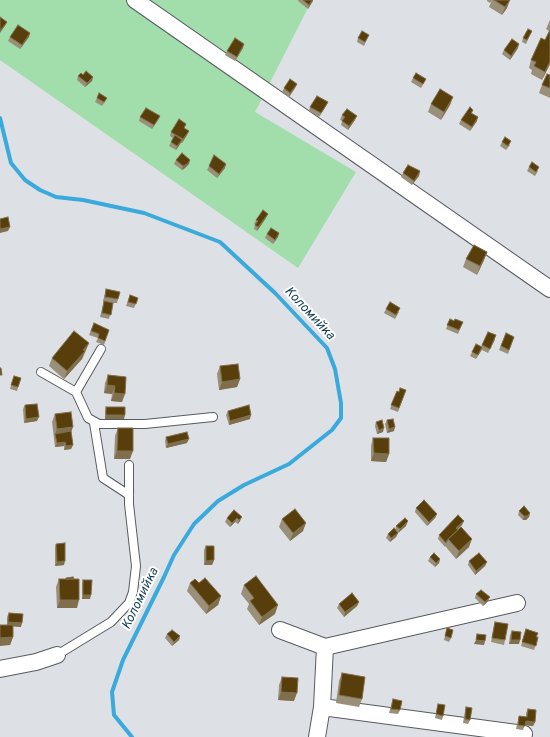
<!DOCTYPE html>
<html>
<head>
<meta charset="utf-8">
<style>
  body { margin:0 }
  canvas { display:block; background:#dde0e5 }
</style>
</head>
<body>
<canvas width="550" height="737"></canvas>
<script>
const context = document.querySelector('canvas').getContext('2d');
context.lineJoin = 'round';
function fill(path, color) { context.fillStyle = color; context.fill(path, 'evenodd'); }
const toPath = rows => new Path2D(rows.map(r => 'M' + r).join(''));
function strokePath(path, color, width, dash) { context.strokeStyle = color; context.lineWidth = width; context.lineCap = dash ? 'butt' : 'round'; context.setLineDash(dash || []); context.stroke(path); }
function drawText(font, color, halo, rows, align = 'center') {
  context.font = font + ' Overpass,sans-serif'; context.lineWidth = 4; context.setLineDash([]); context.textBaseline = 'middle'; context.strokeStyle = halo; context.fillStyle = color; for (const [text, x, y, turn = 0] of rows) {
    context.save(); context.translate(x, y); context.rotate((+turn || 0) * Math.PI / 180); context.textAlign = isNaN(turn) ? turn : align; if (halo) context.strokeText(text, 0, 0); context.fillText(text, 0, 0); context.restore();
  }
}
fill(toPath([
  [0,0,312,0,255,112,356,172,298,268,0,60]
]), '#a2ddac');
strokePath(toPath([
  [0,118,11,163,25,180,40,190,56,197,83,200,144,213,220,242,275,293,327,348,335,369,341,403,341,418,332,430,289,464,244,485,218,501,194,524,174,555,164,577,123,660,112,692,114,715,132,737]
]), '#3aa9dc', 4);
const lane = toPath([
  [41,372,76,392,88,418,99,424,145,424,213,417],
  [76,392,101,349],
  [94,423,103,478,129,495],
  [57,655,111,622,129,603,133,592,136,566,129,504,129,465]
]);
const street = toPath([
  [135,0,550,289],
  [280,630,325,647,517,603],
  [0,669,36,662,57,655],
  [322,707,524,734],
  [317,737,322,707,325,647]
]);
strokePath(lane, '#585b5f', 10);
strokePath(street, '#585b5f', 18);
strokePath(lane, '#fff', 8);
strokePath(street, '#fff', 16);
fill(toPath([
  [298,0,313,0,308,9,298,1],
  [487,0,492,0,490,3,487,1],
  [492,0,509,0,507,8,502,15,489,7],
  [550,20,550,64,542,80,531,74,532,70,529,68,531,60,545,40,549,31,546,29],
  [532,31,526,44,522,42,523,38],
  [30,33,29,37,20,49,8,41,10,37],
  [369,35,364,46,357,42,358,38],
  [243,48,235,61,225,55,227,51],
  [518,48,510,60,502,54,504,50],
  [83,75,93,77,92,81,85,87,77,80,78,76],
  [550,75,550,98,539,93,542,85],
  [413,78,424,83,421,88,411,82],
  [297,84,295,88,289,97,282,92,284,88],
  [453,97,450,105,441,120,428,112,431,104],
  [97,98,107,98,105,102,102,106,95,102],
  [328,102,326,106,319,117,309,111,310,107],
  [473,110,472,113,477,121,470,131,459,124,461,120],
  [342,115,355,120,348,130,341,125,342,121,340,120],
  [160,116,158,120,152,129,139,121,140,117],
  [184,128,189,131,187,135,182,143,181,143,176,150,169,146,173,138,170,136,171,132],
  [502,142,510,145,506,150,500,146],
  [176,160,189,164,185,168,182,170,174,164],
  [209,166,225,168,217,178,207,170],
  [529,167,538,171,535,176,527,171],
  [420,171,419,176,412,185,401,177,403,173],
  [266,218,257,231,254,229,255,225,254,224,256,220],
  [279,233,278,237,273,244,265,238,267,234],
  [487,252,484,260,477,275,463,267,466,259],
  [106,289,118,299,117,303,113,303,109,319,100,317,104,301,103,301],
  [130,295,138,298,134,308,126,306],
  [386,309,399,312,395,319,384,313],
  [450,319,454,321,463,322,458,334,446,329],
  [94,323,109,330,104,345,96,342,98,338,89,335],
  [488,332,495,340,488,353,482,350,476,359,470,356,472,352,481,347],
  [506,333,514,337,508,354,499,350],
  [89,343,82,359,64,379,49,366,52,358],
  [220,366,240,379,237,387,219,390,217,374],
  [108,375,126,377,122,402,111,401,112,394,104,393,105,383],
  [14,376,21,378,17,391,10,389],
  [406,390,398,412,390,409,397,391,399,392],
  [25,405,37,421,24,423,23,409],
  [106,407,124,419,105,419,105,411],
  [228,411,250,419,229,425,226,415],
  [55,414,71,432,73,445,71,449,64,450,64,446,55,447,52,422],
  [387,420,394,431,387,433,385,424],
  [376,422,383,432,377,434,375,426],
  [118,428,130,459,114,459,115,436],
  [166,437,187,443,166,448,165,441],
  [373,438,389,454,386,462,371,461,371,446],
  [416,508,437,514,435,518,427,526,415,512],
  [234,510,240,521,238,524,235,522,230,527,225,522,227,518],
  [519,511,530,513,529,517,526,520,523,520,518,515],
  [282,519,303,531,290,541,279,527],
  [462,525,457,529,469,547,456,559,446,547,446,546,445,547,438,539,439,535],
  [396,526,406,526,398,533,396,537,390,542,386,538,388,534,395,530],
  [56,544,64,565,55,566,55,548],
  [206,546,214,560,212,565,204,565,204,550],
  [430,557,440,559,439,563,435,567,428,561],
  [469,561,487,562,485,566,475,575,468,565],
  [66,578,77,608,57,608,56,587,59,579,65,579],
  [83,580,90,599,82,599,82,584],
  [190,583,199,583,221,596,218,605,206,614,187,591],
  [244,585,275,614,259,625,247,609,249,604,241,594],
  [476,594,488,601,483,606,475,598],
  [359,602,357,606,344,617,337,608,339,604],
  [9,613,21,627,13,626,13,637,10,645,7,625,7,617],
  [495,622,505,640,504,645,491,642,494,626],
  [447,628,451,638,449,642,444,640],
  [526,629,536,637,538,637,534,650,521,646],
  [512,631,519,644,509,644,510,635],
  [167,634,180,636,179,640,172,646,165,638],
  [342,673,362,699,359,707,336,703,339,681],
  [282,677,294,701,278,700,279,685],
  [393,699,400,710,398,714,389,713],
  [438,704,443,716,442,720,435,718],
  [466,707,470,720,468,724,463,723,465,711],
  [528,709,535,722,533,726,525,725,523,730,516,729,519,716,526,717,526,713]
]), '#9a8f78');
fill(toPath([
  [312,0,313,0,313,1,308,9,309,5],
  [510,0,507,8,502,15,505,7],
  [7,22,5,26,0,33,0,31],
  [30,33,29,37,20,49,22,45],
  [244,44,243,48,235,61,237,57],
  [519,44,518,48,510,60,511,56],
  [550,61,550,64,542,80,545,72],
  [93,77,92,81,85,87,87,83],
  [297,84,295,88,289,97,290,93],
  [453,97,450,105,441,120,444,112],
  [328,102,326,106,319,117,321,113],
  [160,116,158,120,152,129,154,125],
  [357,116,355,120,348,130,349,126],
  [478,117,477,121,470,131,472,127],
  [189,131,187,135,182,143,183,139],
  [182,140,180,144,176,150,177,146],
  [190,160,189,164,185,168,182,170,183,166],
  [226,164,225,168,217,178,219,174],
  [420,171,419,176,412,185,414,181],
  [268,214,266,218,257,231,258,227],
  [10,227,8,231,0,233,0,229],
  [279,233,278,237,273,244,275,240],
  [487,252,484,260,477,275,480,266],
  [89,343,82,359,64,379,67,371],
  [240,379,237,387,219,390,222,382],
  [107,385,115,386,112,394,104,393],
  [114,393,125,394,122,402,111,401],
  [106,415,125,415,124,419,105,419],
  [251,415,250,419,229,425,230,421],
  [39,417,37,421,24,423,26,419],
  [73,427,70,435,55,434,57,429],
  [395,427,394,431,387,433,389,429],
  [384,428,383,432,377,434,379,430],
  [189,439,187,443,166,448,168,444],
  [65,442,64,446,55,447,57,443],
  [73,445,71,449,64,450,66,446],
  [117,451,133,451,130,459,114,459],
  [374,453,389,454,386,462,371,461],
  [530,513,529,517,526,520,523,520,524,516],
  [437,514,435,518,427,526,429,522],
  [242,517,240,521,238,524,239,520],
  [237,518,235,522,230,527,232,523],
  [408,521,406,526,398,533,400,529],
  [464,521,462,525,455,532,456,528],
  [306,523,303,531,290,541,293,533],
  [398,533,396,537,390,542,391,538],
  [472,539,469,547,456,559,459,551],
  [440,559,439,563,435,567,436,563],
  [214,560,212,565,204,565,206,561],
  [65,561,64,565,55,566,57,562],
  [487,562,485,566,475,575,476,571],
  [83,595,91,595,90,599,82,599],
  [221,596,218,605,206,614,209,606],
  [490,597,488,601,483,606,485,602],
  [60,600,79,600,77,608,57,608],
  [359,602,357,606,344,617,345,612],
  [278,605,275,614,259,625,262,617],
  [8,622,22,623,21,627,7,626],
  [180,636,179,640,172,646,174,642],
  [13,637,10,645,0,646,0,638],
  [476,640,485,641,484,645,474,644],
  [511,640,520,640,519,644,509,644],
  [281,692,297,693,294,701,278,700],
  [526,721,535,722,533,726,524,725]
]), '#806f4c');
const building = toPath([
  [303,0,312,0,309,5,303,0],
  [494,0,510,0,505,7,494,0],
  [0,17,7,22,0,31,0,17],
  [18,25,30,33,22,45,10,37,18,25],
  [528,29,532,31,527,40,523,38,528,29],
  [550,30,550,61,545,72,534,66,536,62,531,60,541,38,545,40,550,30],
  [362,31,369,35,365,42,358,38,362,31],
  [235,38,244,44,237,57,227,51,235,38],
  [512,39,519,44,511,56,504,50,512,39],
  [86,71,93,77,87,83,78,76,81,73,83,75,86,71],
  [416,73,426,79,423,84,413,78,416,73],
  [547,74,550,75,550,88,542,85,547,74],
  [290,79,297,84,290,93,284,88,290,79],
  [440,89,453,97,444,112,431,104,440,89],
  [99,93,107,98,104,102,97,98,99,93],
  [317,96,328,102,321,113,310,107,317,96],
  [470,107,473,110,471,113,478,117,472,127,461,120,470,107],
  [146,108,160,116,154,125,140,117,146,108],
  [347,109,357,116,349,126,342,121,345,117,342,115,347,109],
  [179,119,186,124,184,128,189,131,183,139,171,132,179,119],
  [175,135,182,140,177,146,171,142,175,135],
  [505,137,511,141,508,146,502,142,505,137],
  [182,153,190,160,187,164,183,166,176,160,182,153],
  [214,155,226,164,219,174,209,166,214,155],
  [532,162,539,167,536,172,529,167,532,162],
  [408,165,420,171,414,181,403,173,408,165],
  [263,210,268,214,258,227,255,225,258,221,256,220,263,210],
  [8,217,10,227,0,229,0,219,8,217],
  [271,228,279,233,275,240,267,234,271,228],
  [474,245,487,252,480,266,466,259,474,245],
  [106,289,120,292,118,299,105,297,106,289],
  [130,295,138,298,136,304,128,302,130,295],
  [104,301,113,303,111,315,102,313,104,301],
  [390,302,400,308,396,315,386,309,390,302],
  [450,319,454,321,455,319,463,322,459,330,447,325,450,319],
  [94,323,109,330,105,341,98,338,99,334,91,331,94,323],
  [74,331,89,343,83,350,85,351,67,371,52,358,74,331],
  [488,332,496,335,490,349,482,345,488,332],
  [506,333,514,337,509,350,501,346,506,333],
  [476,344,482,347,478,355,472,352,476,344],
  [238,364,240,379,222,382,220,366,238,364],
  [0,368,1,368,2,375,0,375,0,368],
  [108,375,126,377,125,394,114,393,115,386,107,385,108,375],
  [14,376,21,378,18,387,11,385,14,376],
  [400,388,406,390,399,408,391,405,397,391,399,392,400,388],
  [37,404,39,417,26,419,25,405,37,404],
  [249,405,251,415,230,421,228,411,249,405],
  [106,407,125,407,125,415,106,415,106,407],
  [71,412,73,427,57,429,55,414,71,412],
  [393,419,395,427,389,429,387,420,393,419],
  [382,420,384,428,379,430,376,422,382,420],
  [118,428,133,428,133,451,117,451,118,428],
  [71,431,73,445,66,446,65,442,57,443,55,434,71,431],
  [187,432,189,439,168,444,166,437,187,432],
  [373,438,389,438,389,454,374,453,373,438],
  [424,500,437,514,429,522,416,508,424,500],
  [524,506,530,513,527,516,524,516,519,511,524,506],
  [295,509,306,523,293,533,282,519,295,509],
  [234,510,242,517,239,520,237,518,232,523,227,518,234,510],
  [458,515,464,521,456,528,458,530,448,539,446,543,439,535,458,515],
  [405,518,408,521,400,529,396,526,405,518],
  [461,527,472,539,459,551,448,539,461,527],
  [394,528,398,533,391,538,388,534,394,528],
  [65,543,65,561,57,562,56,544,65,543],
  [206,546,214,546,214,560,206,561,206,546],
  [434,553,440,559,436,563,430,557,434,553],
  [479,553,487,562,476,571,469,561,479,553],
  [256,576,278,605,262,617,250,601,254,598,244,585,256,576],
  [73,577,74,579,66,579,66,578,73,577],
  [205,578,221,596,209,606,190,583,195,579,199,583,205,578],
  [59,579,79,579,79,600,60,600,59,579],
  [83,580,92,580,91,595,83,595,83,580],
  [481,590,490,597,485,602,476,594,481,590],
  [352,593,359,602,345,612,339,604,352,593],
  [9,613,23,614,22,623,8,622,9,613],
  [495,622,508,624,505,640,492,638,495,622],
  [0,625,13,625,13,637,0,638,0,625],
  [447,628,453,630,451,638,445,636,447,628],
  [526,629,538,633,536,637,538,637,536,646,522,642,526,629],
  [172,630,180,636,174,642,167,634,172,630],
  [512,631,521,632,520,640,511,640,512,631],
  [477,634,486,635,485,641,476,640,477,634],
  [342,673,365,677,362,699,339,695,342,673],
  [282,677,298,678,297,693,281,692,282,677],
  [393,699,402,701,400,710,391,709,393,699],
  [438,704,445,705,443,716,436,714,438,704],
  [466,707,472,708,470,720,465,719,466,707],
  [528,709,536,710,535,722,526,721,525,726,518,725,519,716,527,717,528,709]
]);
fill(building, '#583e0a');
strokePath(building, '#806f4c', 1);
drawText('italic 13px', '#103e53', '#fff', [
  ["Коломийка",309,314,47],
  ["Коломийка",141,599,-64]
]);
</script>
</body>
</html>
